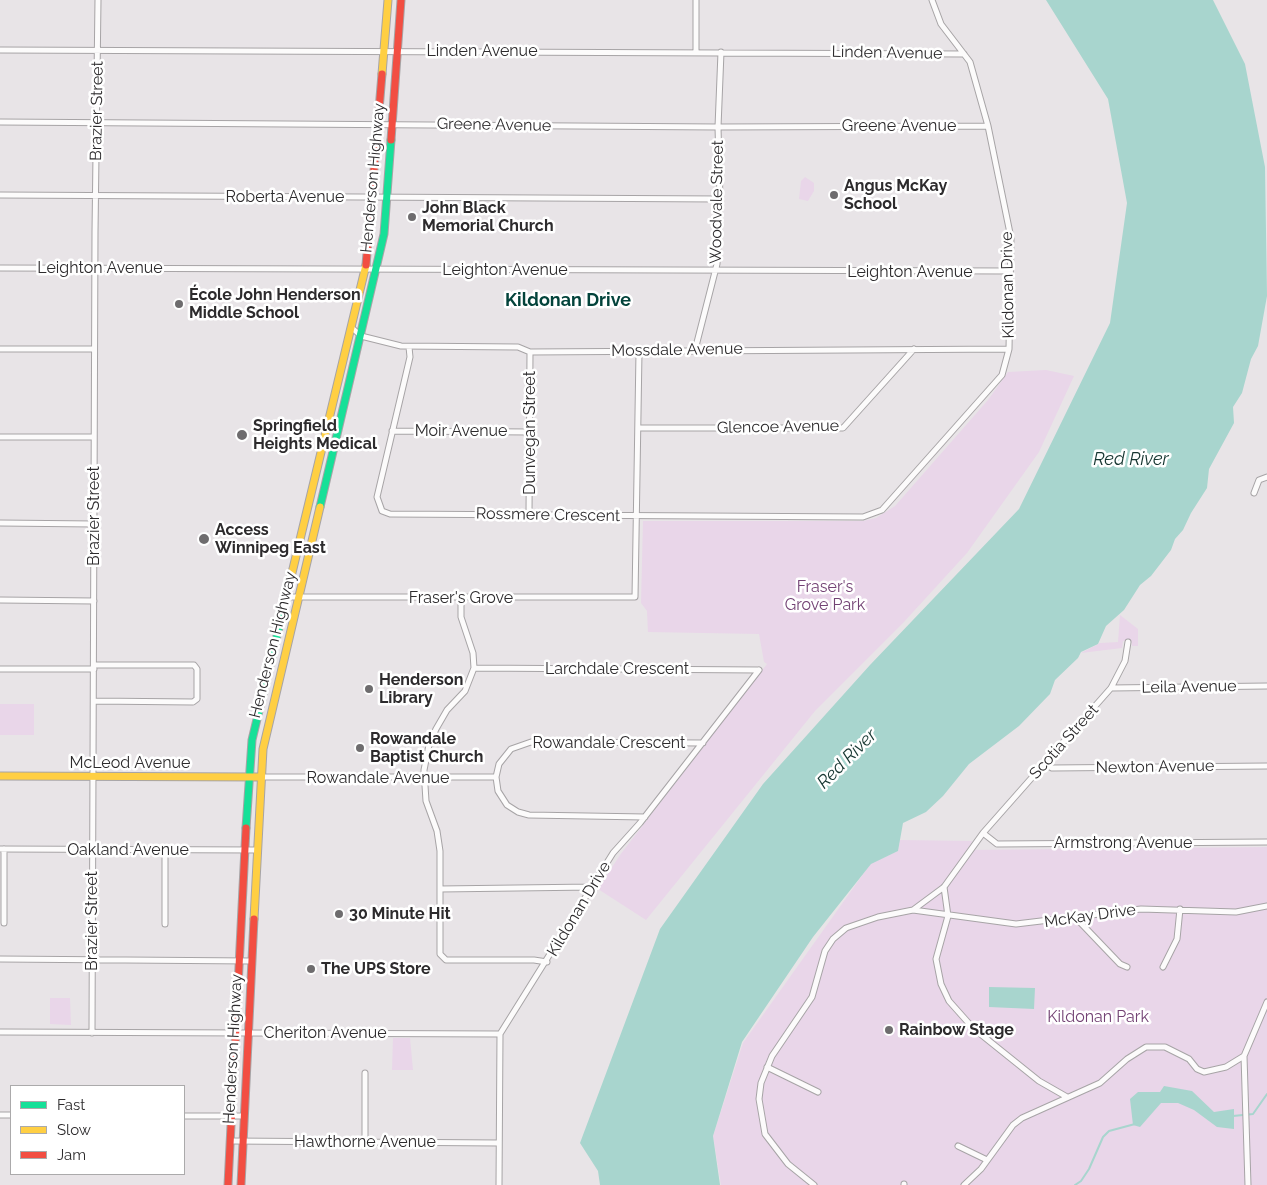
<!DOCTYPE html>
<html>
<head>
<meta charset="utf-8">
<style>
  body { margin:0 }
  #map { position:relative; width:1267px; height:1185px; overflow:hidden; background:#e8e4e7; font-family:Raleway,sans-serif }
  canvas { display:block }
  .legend { position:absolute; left:10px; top:1085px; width:175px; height:90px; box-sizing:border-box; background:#fff; border:1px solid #abaaab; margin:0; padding:6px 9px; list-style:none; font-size:15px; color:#2d2b2d }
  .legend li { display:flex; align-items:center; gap:10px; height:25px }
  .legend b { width:25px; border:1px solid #abaaab }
</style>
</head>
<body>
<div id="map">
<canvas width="1267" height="1185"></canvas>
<ul class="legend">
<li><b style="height:6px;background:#16e098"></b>Fast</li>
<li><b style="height:6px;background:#ffcf43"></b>Slow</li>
<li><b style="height:6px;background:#f24e42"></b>Jam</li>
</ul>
</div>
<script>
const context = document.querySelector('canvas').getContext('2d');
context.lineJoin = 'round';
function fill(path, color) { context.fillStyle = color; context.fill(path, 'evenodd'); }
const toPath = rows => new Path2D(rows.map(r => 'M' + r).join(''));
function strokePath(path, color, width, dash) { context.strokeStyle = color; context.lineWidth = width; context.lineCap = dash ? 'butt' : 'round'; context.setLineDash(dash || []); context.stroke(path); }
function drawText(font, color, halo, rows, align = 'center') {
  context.font = font + ' Raleway,sans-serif'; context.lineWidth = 5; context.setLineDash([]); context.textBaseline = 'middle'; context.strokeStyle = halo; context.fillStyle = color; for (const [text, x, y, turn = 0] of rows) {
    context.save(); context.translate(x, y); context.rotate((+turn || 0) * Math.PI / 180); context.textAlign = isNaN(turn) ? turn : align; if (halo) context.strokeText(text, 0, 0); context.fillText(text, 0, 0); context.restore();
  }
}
fill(toPath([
  [805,177,814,183,814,191,808,201,799,199,801,181],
  [1046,370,1074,376,1039,452,967,553,903,623,815,711,646,920,598,889,620,855,767,664,764,662,759,634,648,632,647,611,641,603,643,521,863,521,876,518,895,506,988,400,1008,372],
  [1120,615,1138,629,1138,646,1132,646,1131,640,1123,641,1122,648,1081,653,1100,643,1118,642],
  [0,704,34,704,34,735,0,735],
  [900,840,972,841,968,850,1267,847,1267,1185,721,1185,713,1136,743,1043,871,863,898,851],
  [50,998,70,998,71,1025,50,1024],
  [393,1038,410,1038,413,1070,392,1070]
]), '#e9d6e9');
fill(toPath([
  [1046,0,1213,0,1245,64,1265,167,1267,296,1258,346,1251,359,1242,393,1233,407,1234,423,1209,469,1207,488,1191,513,1183,530,1175,539,1171,550,1151,576,1140,585,1124,610,1106,626,1098,644,1081,652,1078,658,1055,680,1050,694,1019,726,969,764,943,796,926,812,903,823,898,851,871,864,813,937,742,1042,713,1136,720,1185,600,1185,598,1171,580,1143,660,929,763,784,870,665,1019,509,1110,323,1127,203,1108,99],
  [989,987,1035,988,1034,1009,989,1007],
  [1164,1086,1192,1091,1214,1112,1234,1109,1234,1129,1217,1127,1194,1110,1178,1103,1161,1103,1140,1127,1133,1125,1130,1099,1138,1092,1160,1092]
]), '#a8d5ce');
strokePath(toPath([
  [1233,1116,1253,1114,1267,1094],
  [1075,1185,1081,1181,1089,1169,1103,1137,1109,1131,1135,1124]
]), '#a8d5ce', 2);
const street = toPath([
  [696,0,696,52],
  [0,50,964,54],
  [0,122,718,127,988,126],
  [0,195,720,199],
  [0,268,1010,271],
  [351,327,361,336,401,346,518,347,530,352,1009,349],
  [409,347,410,357,377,497,382,511,390,514,863,517,882,510,1002,375,1009,349,1011,238,988,126,970,62,941,24,932,0],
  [0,349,94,349],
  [695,350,717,264,720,199,718,127,721,52],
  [638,428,843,428,914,349],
  [392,431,530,432],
  [0,437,94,437],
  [1254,493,1259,480,1267,477],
  [529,514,530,352],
  [0,523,94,524],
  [286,597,635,597,639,352],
  [461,598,461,617,473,653,474,668,465,691,447,710,436,729,429,745,424,770,426,801,437,831,440,851,440,954,446,960,534,960,547,962],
  [0,600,94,601],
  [474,668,759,670],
  [0,669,94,669],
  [1111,688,1267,686],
  [94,701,193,702,197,699,197,669,194,665,94,665],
  [1044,764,1052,768,1267,766],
  [260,777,496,777],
  [645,817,529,815,518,812,507,805,498,791,496,777,499,764,511,749,531,742,703,743],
  [983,833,997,844,1267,842],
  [0,849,256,850],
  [4,849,4,923],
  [944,887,948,916,936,959,941,984,949,1001,973,1028,1039,1081,1067,1097],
  [440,889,592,887],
  [913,910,944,887,983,833,1111,688,1125,661,1128,642],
  [1076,918,1120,964,1127,967],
  [165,924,165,850],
  [0,959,251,961],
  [1163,967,1177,939,1180,909],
  [0,1032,500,1034],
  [92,1033,95,232,98,0],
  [767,1067,818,1092],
  [0,1115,11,1115],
  [184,1116,244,1116],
  [231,1141,499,1143],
  [365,1142,365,1073],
  [958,1146,987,1160],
  [499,1185,500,1034,613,853,640,823,759,670],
  [814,1185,788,1164,765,1134,759,1099,761,1083,772,1056,812,997,825,951,833,939,846,928,878,917,913,910,1016,924,1141,909,1236,912,1267,906],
  [904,1185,904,1184],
  [964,1185,981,1169,1013,1125,1022,1118,1100,1083,1127,1059,1146,1047,1165,1047,1189,1059,1197,1069,1204,1072,1226,1067,1244,1056],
  [1248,1185,1244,1056,1267,1002]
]);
const fast = toPath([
  [320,507,384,234,391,140],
  [246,828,252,740,291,577]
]);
const slow = toPath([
  [382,74,388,0],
  [291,577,366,265],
  [0,776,260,777],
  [254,919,263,749,320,507]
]);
const jam = toPath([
  [391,140,401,0],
  [366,265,382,74],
  [228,1185,246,828],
  [241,1185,254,919]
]);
strokePath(street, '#a7a4a6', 7);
strokePath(fast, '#a7a4a6', 9);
strokePath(slow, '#a7a4a6', 9);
strokePath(jam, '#a7a4a6', 9);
strokePath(street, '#fcfbfb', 5);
strokePath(fast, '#16e098', 7);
strokePath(slow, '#ffcf43', 7);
strokePath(jam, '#f24e42', 7);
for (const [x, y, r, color] of [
  [834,195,5,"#6e6c6e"],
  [412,217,5,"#6e6c6e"],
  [179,304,5,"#6e6c6e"],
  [242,435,6,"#6e6c6e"],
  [204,539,6,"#6e6c6e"],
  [369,689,5,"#6e6c6e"],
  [360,748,5,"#6e6c6e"],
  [339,914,5,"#6e6c6e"],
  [311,969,5,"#6e6c6e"],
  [889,1030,5,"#6e6c6e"]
]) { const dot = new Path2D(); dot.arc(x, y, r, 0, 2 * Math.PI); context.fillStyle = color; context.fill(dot); strokePath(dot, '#fff', 2); }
drawText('16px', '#2d2b2d', '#fff', [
  ["Linden Avenue",482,51],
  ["Linden Avenue",887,53,1],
  ["Brazier Street",97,111,-89],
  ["Greene Avenue",494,125,1],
  ["Greene Avenue",899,126],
  ["Henderson Highway",373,178,-85],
  ["Roberta Avenue",285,197],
  ["Woodvale Street",717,202,-89],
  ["Leighton Avenue",100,268],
  ["Leighton Avenue",505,270],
  ["Leighton Avenue",910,272],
  ["Kildonan Drive",1008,285,-91],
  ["Mossdale Avenue",677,350,-1],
  ["Glencoe Avenue",778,427,-1],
  ["Moir Avenue",461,431],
  ["Dunvegan Street",530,433,-90],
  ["Rossmere Crescent",548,515,1],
  ["Brazier Street",94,516,-90],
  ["Fraser's Grove",461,598],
  ["Henderson Highway",273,645,-76],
  ["Larchdale Crescent",617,669],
  ["Leila Avenue",1189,687,-1],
  ["Scotia Street",1064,742,-48],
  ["Rowandale Crescent",609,743],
  ["McLeod Avenue",130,763],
  ["Newton Avenue",1155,767,-1],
  ["Rowandale Avenue",378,778],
  ["Armstrong Avenue",1123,843],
  ["Oakland Avenue",128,850],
  ["Kildonan Drive",579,909,-59],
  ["McKay Drive",1090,916,-8],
  ["Brazier Street",92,921,-90],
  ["Cheriton Avenue",325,1033],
  ["Henderson Highway",233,1049,-87],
  ["Hawthorne Avenue",365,1142]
]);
drawText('bold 16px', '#2d2b2d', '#fff', [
  ["Angus McKay",844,186],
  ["School",844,204],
  ["John Black",422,208],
  ["Memorial Church",422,226],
  ["École John Henderson",189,295],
  ["Middle School",189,313],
  ["Springfield",253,426],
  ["Heights Medical",253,444],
  ["Access",215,530],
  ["Winnipeg East",215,548],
  ["Henderson",379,680],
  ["Library",379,698],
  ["Rowandale",370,739],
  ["Baptist Church",370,757],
  ["30 Minute Hit",349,914],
  ["The UPS Store",321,969],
  ["Rainbow Stage",899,1030]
], 'left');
drawText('16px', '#734274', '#fff', [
  ["Fraser's",825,587],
  ["Grove Park",825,605],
  ["Kildonan Park",1098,1017]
]);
drawText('bold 18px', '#03433b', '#fff', [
  ["Kildonan Drive",568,301]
]);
drawText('italic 18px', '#163631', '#fff', [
  ["Red River",1131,460],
  ["Red River",847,759,-45]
]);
</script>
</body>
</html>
